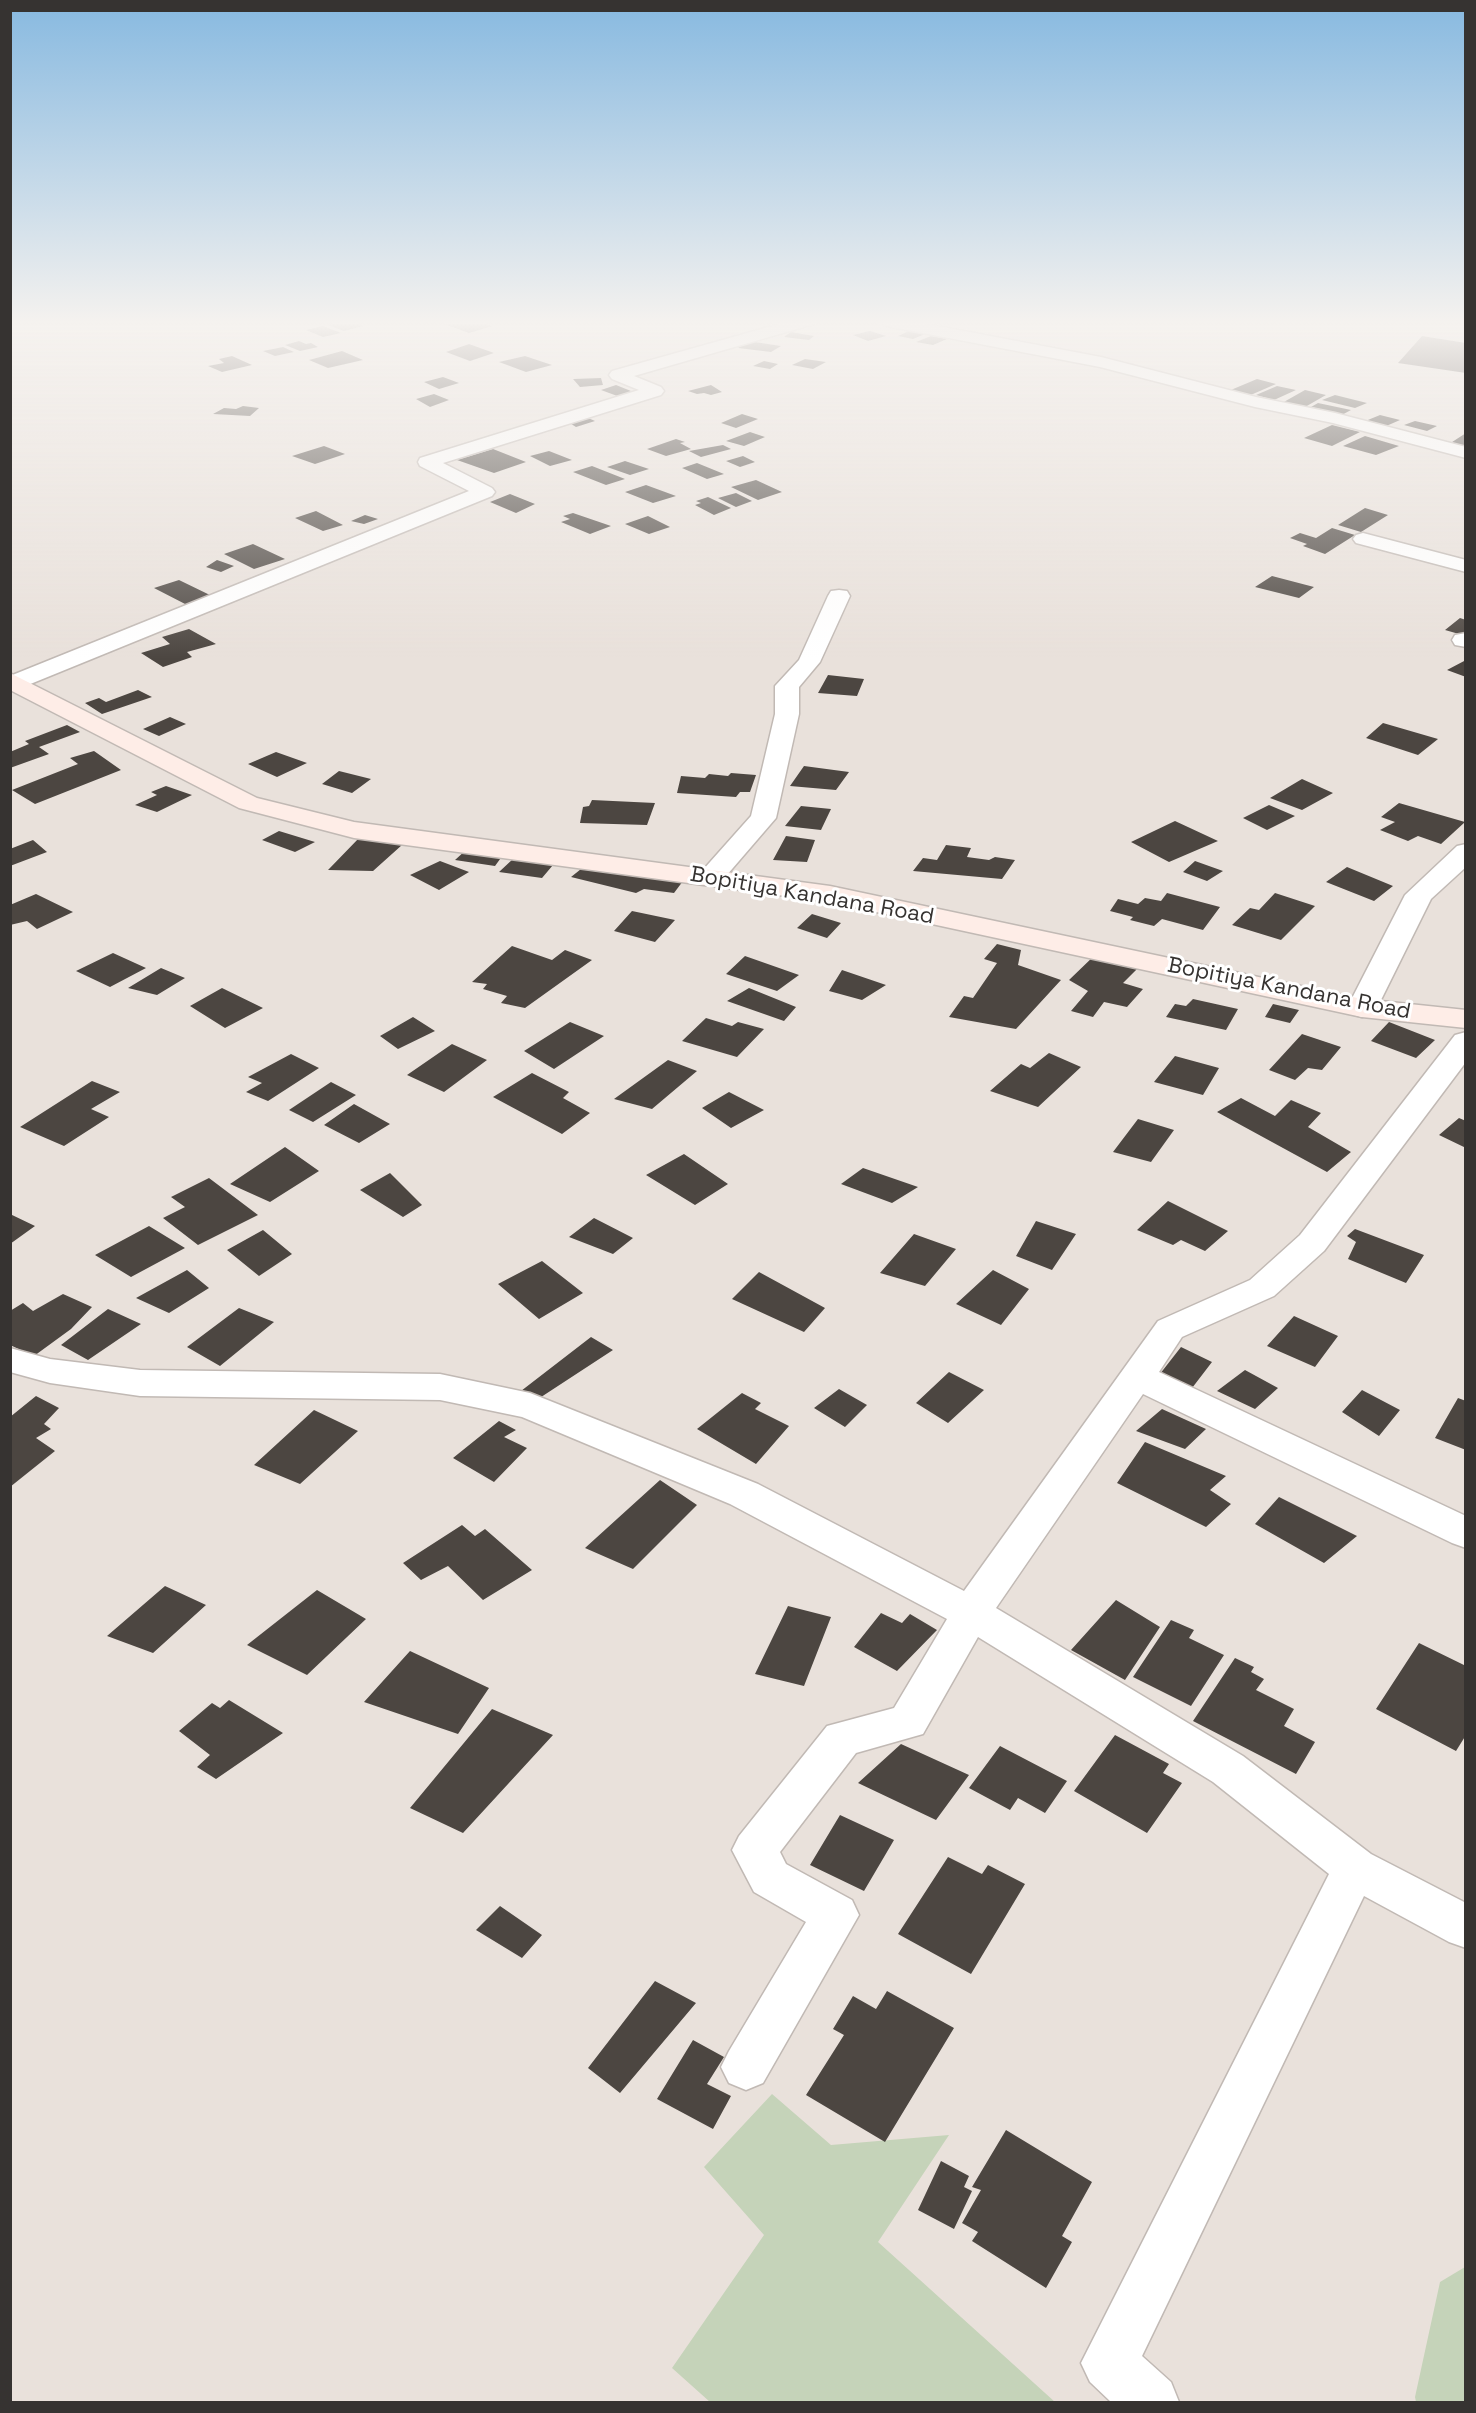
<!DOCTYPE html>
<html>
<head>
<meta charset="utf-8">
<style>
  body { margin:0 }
  #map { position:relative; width:1476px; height:2413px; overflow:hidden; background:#e9e1db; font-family:"Space Grotesk",sans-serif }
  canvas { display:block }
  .frame { position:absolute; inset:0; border:12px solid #363331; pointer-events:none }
</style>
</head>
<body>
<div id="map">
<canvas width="1476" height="2413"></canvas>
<div class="frame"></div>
</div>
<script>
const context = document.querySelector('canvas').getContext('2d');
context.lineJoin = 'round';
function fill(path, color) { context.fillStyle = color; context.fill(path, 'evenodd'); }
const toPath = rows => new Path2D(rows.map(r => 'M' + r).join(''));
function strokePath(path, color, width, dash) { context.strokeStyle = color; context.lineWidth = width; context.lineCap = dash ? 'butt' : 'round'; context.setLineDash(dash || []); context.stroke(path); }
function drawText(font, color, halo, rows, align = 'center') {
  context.font = font + ' "Space Grotesk",sans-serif'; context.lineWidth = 6; context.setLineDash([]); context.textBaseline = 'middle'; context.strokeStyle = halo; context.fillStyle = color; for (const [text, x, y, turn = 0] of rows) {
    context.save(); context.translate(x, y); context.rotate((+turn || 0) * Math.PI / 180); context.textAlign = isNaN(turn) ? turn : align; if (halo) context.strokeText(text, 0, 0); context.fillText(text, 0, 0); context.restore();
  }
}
fill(toPath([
  [772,2094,831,2145,949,2135,878,2242,1055,2402,710,2402,672,2368,764,2235,704,2167],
  [1465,2267,1465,2402,1416,2402,1415,2397,1440,2282]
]), '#c5d3b9');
fill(toPath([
  [342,321,352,321,363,326,344,331,328,325],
  [451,321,479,321,492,326,469,333,442,323],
  [323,326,341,333,323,337,306,330],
  [870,331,886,336,868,341,853,335],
  [909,331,925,334,913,339,898,336],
  [791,332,814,336,809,340,784,337],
  [931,336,947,339,933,345,916,342],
  [1422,336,1466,343,1466,373,1398,363],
  [299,341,306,344,311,343,318,347,300,351,285,345],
  [748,341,781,346,771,352,738,348],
  [469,344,494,353,470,361,446,352],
  [283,347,294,352,275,356,263,351],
  [342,351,363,360,328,368,309,360],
  [232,356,252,365,222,372,208,366,224,363,219,359],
  [525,356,552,365,526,372,499,362],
  [805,359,826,362,813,369,792,365],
  [764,361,778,364,770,369,753,366],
  [443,377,459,383,439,389,424,382],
  [601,378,603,385,580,387,573,379],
  [1257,379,1276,384,1246,397,1226,392],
  [616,385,636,393,620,397,601,390],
  [711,385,722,392,711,395,704,393,697,394,688,391],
  [1277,386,1296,390,1274,400,1256,395],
  [1305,390,1326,395,1305,407,1282,403],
  [434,394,449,400,430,407,416,399],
  [1335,395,1367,403,1355,408,1322,400],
  [1318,403,1351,410,1338,417,1316,412,1320,409,1311,407],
  [243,406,259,408,250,416,213,414,224,408,236,409],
  [742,414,758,419,736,428,721,423],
  [1380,415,1400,420,1384,427,1363,422],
  [586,417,595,421,576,427,568,422],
  [1415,421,1437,426,1427,431,1404,425],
  [1332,425,1360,432,1332,446,1304,438],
  [750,432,765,437,744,446,726,441],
  [1466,433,1466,448,1449,444],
  [1365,436,1399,446,1376,455,1343,446],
  [676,439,685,442,680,443,691,449,666,456,647,449],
  [723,445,731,449,701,457,689,451],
  [324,446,345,454,315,464,292,456],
  [493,449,526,462,494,473,457,460],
  [549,451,572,460,550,466,530,456],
  [743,456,755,462,740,467,726,461],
  [625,461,649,469,630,475,607,467],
  [697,463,724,474,707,479,682,468],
  [592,466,625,479,606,485,573,472],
  [756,480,782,492,758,500,731,487],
  [646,485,676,496,653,503,625,492],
  [736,493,752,501,736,507,718,498],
  [510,494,535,504,516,513,490,502],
  [708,497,731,508,714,515,695,505,701,503,696,501],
  [1365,508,1388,515,1361,532,1338,525],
  [316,511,343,525,323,531,295,518],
  [573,513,611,526,590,534,561,522,570,519,563,516],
  [365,515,378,519,364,524,351,521],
  [648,516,670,527,649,534,625,524],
  [1332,528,1355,535,1325,554,1303,546,1307,544,1290,538,1300,533,1316,538],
  [253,544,285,559,254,569,224,554],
  [217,560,234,566,221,572,206,567],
  [1272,576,1314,587,1299,598,1255,587],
  [179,580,214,597,189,606,154,588],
  [1460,618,1466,620,1466,636,1445,630],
  [189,629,216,644,187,652,192,657,163,667,141,653,170,644,162,637],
  [1466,660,1466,677,1447,670],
  [828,675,864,679,857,696,818,693],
  [138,690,152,697,102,714,85,703,99,698,106,702],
  [170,717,186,724,159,736,143,729],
  [1383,723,1438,739,1418,755,1366,738],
  [67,725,80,732,39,747,49,754,10,768,10,752,29,744,25,741],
  [94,751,121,770,35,804,12,790,78,764,70,758],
  [276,752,307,763,277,777,248,764],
  [804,766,849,772,836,790,790,786],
  [339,771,371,779,352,793,322,784],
  [731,773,756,775,750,792,740,792,736,797,677,793,681,776,705,778,709,774,728,776],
  [1302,779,1333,793,1302,810,1270,798],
  [166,786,192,795,157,812,135,805,157,795,151,792],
  [592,800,655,803,647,825,580,823,583,807,589,806],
  [1399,803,1465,822,1441,844,1418,836,1408,841,1380,830,1395,822,1381,817],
  [1269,805,1295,816,1267,830,1243,818],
  [801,806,831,809,821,830,785,826],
  [1175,821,1218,841,1169,862,1131,842],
  [279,831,315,842,295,852,262,840],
  [786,836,815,840,807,862,773,860],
  [360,837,402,845,373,871,328,870],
  [33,840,47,852,10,866,10,849],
  [946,845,971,848,967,857,989,860,995,857,1015,860,1002,879,913,871,923,858,937,860],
  [466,850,503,855,495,866,455,860],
  [514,858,553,865,542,878,499,872],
  [440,861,469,872,439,890,410,875],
  [1195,861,1223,871,1207,881,1183,872],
  [586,865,686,877,674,893,644,889,636,893,571,877],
  [1347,867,1393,886,1374,901,1326,882],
  [1167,893,1220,907,1203,930,1162,919,1154,926,1130,920,1133,917,1110,911,1118,899,1138,904,1145,898,1161,901],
  [1275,893,1315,906,1281,940,1232,925,1250,908,1259,910],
  [36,894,73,912,37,929,27,921,10,925,10,905],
  [632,911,675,920,655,942,614,931],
  [812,914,841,923,827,938,797,928],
  [997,944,1021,950,1018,965,1061,980,1016,1029,949,1017,964,996,973,998,997,963,984,959],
  [512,946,552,960,565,950,592,960,525,1008,501,1003,507,996,483,989,487,984,472,982],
  [113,953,146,968,110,987,76,971],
  [1096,954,1138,968,1123,983,1143,989,1127,1007,1104,1002,1093,1017,1071,1011,1088,991,1069,980],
  [745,956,799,975,777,991,726,974],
  [161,968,185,978,157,995,128,988],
  [842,970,886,985,862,1000,829,991],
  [222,988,263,1008,225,1028,190,1006],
  [749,988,796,1007,784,1021,727,1001],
  [1193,999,1238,1009,1226,1030,1166,1017,1175,1004,1186,1006],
  [1273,1004,1299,1010,1290,1023,1265,1017],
  [413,1017,435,1031,398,1049,380,1036],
  [706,1018,732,1026,738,1022,764,1029,737,1057,682,1041],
  [570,1022,604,1036,554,1069,524,1051],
  [1389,1022,1435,1040,1416,1058,1371,1041],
  [1302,1034,1341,1047,1322,1070,1308,1068,1295,1080,1269,1070],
  [452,1044,487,1060,444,1092,407,1075],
  [1049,1053,1081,1067,1038,1107,990,1091,1021,1064,1030,1068],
  [291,1054,319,1068,268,1101,246,1092,262,1083,248,1077],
  [1175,1056,1219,1068,1203,1095,1154,1082],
  [668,1060,697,1071,652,1109,614,1099],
  [532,1073,569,1092,563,1098,590,1113,562,1134,493,1097],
  [92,1081,120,1092,91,1109,109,1117,64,1146,20,1127],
  [331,1082,356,1095,313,1122,289,1110],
  [729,1092,764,1110,731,1128,702,1108],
  [1241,1098,1275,1116,1291,1100,1321,1113,1308,1127,1351,1152,1327,1172,1217,1112],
  [354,1104,390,1124,359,1143,324,1125],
  [1459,1118,1466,1121,1466,1148,1439,1135],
  [1138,1119,1174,1130,1151,1162,1113,1152],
  [285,1147,319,1171,270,1202,230,1184],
  [684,1154,728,1184,695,1205,646,1175],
  [863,1168,918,1187,892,1203,841,1184],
  [390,1173,422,1205,403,1217,360,1190],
  [209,1178,258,1215,198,1245,163,1218,185,1207,171,1197],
  [1168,1201,1228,1231,1205,1251,1181,1240,1173,1245,1137,1230],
  [10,1214,35,1226,10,1244],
  [594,1218,633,1238,613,1254,569,1237],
  [1036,1221,1076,1234,1052,1270,1016,1256],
  [149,1226,185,1248,131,1277,95,1255],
  [1355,1229,1424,1255,1406,1283,1348,1259,1356,1242,1347,1236],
  [263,1230,292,1254,259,1276,227,1250],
  [914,1234,956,1249,925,1286,880,1273],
  [542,1261,583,1293,539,1319,498,1284],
  [187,1270,209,1288,169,1313,136,1298],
  [993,1270,1029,1289,1001,1325,956,1304],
  [759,1272,825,1308,804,1332,732,1299],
  [63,1294,92,1307,71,1329,34,1356,10,1345,10,1311,23,1303,33,1311],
  [239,1308,274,1322,220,1366,187,1347],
  [108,1309,141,1324,88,1360,61,1345],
  [1294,1316,1338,1336,1315,1367,1267,1346],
  [591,1337,613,1350,535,1401,521,1391],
  [1181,1347,1212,1362,1189,1392,1156,1379],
  [1245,1370,1278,1388,1255,1409,1217,1391],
  [949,1372,984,1390,948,1423,916,1403],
  [839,1389,867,1405,845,1427,814,1408],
  [1362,1390,1400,1410,1379,1436,1342,1412],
  [742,1393,761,1403,755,1409,789,1426,756,1464,697,1429],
  [36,1396,59,1408,44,1424,51,1429,36,1438,55,1451,10,1487,10,1417],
  [1458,1398,1466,1401,1466,1450,1435,1438],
  [1162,1409,1206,1429,1185,1449,1136,1431],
  [314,1410,358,1431,300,1484,254,1465],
  [499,1421,516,1430,504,1437,527,1448,494,1482,453,1458],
  [1145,1442,1226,1476,1210,1490,1231,1504,1206,1527,1117,1483],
  [660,1480,697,1505,633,1569,585,1548],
  [1279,1497,1357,1536,1324,1563,1255,1524],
  [462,1525,475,1536,485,1529,532,1570,483,1600,448,1566,421,1580,403,1563],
  [165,1586,206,1605,153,1653,107,1636],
  [317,1590,366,1619,307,1675,247,1645],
  [1116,1600,1160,1627,1125,1680,1071,1650],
  [788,1606,831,1617,804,1686,755,1674],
  [881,1613,902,1623,910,1614,937,1630,897,1671,854,1647],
  [1171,1620,1194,1630,1189,1638,1224,1655,1191,1706,1133,1677],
  [1419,1643,1466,1666,1466,1735,1456,1751,1376,1709],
  [410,1651,489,1688,458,1734,364,1702],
  [1235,1658,1254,1667,1251,1672,1264,1679,1256,1690,1294,1709,1284,1726,1315,1742,1296,1774,1193,1721],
  [229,1700,283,1733,216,1779,197,1767,210,1755,179,1731,212,1703,220,1708],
  [492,1709,553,1735,463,1833,410,1808],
  [1115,1735,1169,1764,1163,1773,1182,1783,1147,1833,1074,1791],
  [901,1744,969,1775,936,1820,858,1783],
  [1000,1746,1067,1781,1045,1813,1018,1798,1010,1810,969,1788],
  [840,1815,894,1840,864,1891,810,1865],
  [948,1857,982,1874,988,1865,1025,1884,971,1974,898,1934],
  [500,1906,542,1935,522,1958,476,1930],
  [655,1981,696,2003,620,2093,588,2068],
  [887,1991,954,2028,885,2142,806,2095,844,2035,833,2029,853,1996,876,2009],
  [693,2040,724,2057,707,2084,731,2096,713,2129,657,2099],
  [1006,2130,1092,2182,1062,2236,1072,2242,1046,2288,972,2241,978,2232,962,2223,981,2190,972,2187],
  [941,2161,969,2176,964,2187,972,2191,954,2229,918,2210]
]), '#4c4641');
const minor = toPath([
  [790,321,816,321,814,324,634,376,661,387,664,391,661,395,443,463,492,488,495,492,492,496,23,687,10,688,10,676,469,491,420,466,418,462,420,458,639,390,612,379,609,375,612,371,790,321],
  [878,321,911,321,1101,357,1256,397,1335,413,1466,447,1466,458,1333,423,1255,407,1100,367,886,326,878,321],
  [1363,533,1466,560,1466,572,1356,543,1353,539,1356,535,1363,533],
  [839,590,847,591,850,596,820,662,799,687,799,714,776,818,720,883,711,885,702,883,698,877,702,871,751,816,775,714,775,686,799,660,828,596,831,591,839,590],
  [1466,633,1466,647,1455,645,1452,640,1455,635,1466,633],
  [1466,844,1466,867,1431,899,1377,1008,1372,1014,1362,1017,1352,1014,1347,1008,1405,895,1457,846,1466,844],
  [1466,1032,1466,1062,1324,1251,1274,1296,1182,1337,1159,1372,1466,1516,1466,1548,1452,1543,1143,1394,996,1608,1243,1756,1371,1854,1466,1903,1466,1948,1449,1942,1364,1896,1142,2356,1171,2382,1179,2402,1111,2402,1090,2382,1081,2363,1329,1874,1213,1782,978,1637,923,1734,856,1753,780,1852,786,1864,852,1900,859,1915,763,2083,746,2090,729,2083,721,2067,729,2051,806,1922,754,1892,732,1850,739,1836,827,1726,894,1708,947,1619,730,1504,522,1417,440,1400,140,1396,50,1383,10,1372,10,1348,50,1359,140,1370,440,1374,530,1393,758,1484,964,1591,1158,1321,1250,1280,1300,1235,1455,1035,1466,1032]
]);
const secondary = toPath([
  [10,673,257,798,354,822,830,886,1362,999,1466,1010,1466,1028,1362,1017,830,902,354,838,239,808,10,690,10,673]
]);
strokePath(minor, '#c1b9b4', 3);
strokePath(secondary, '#c1b9b4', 3);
fill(minor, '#fff');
fill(secondary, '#feede7');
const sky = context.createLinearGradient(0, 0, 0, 659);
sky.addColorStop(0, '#87b9e0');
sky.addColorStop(0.49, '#f5f2ef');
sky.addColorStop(1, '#f5f2ef00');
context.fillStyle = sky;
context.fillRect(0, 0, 1476, 659);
drawText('22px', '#363331', '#fff', [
  ["Bopitiya Kandana Road",812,896,10],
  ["Bopitiya Kandana Road",1289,989,11]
]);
</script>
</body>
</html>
